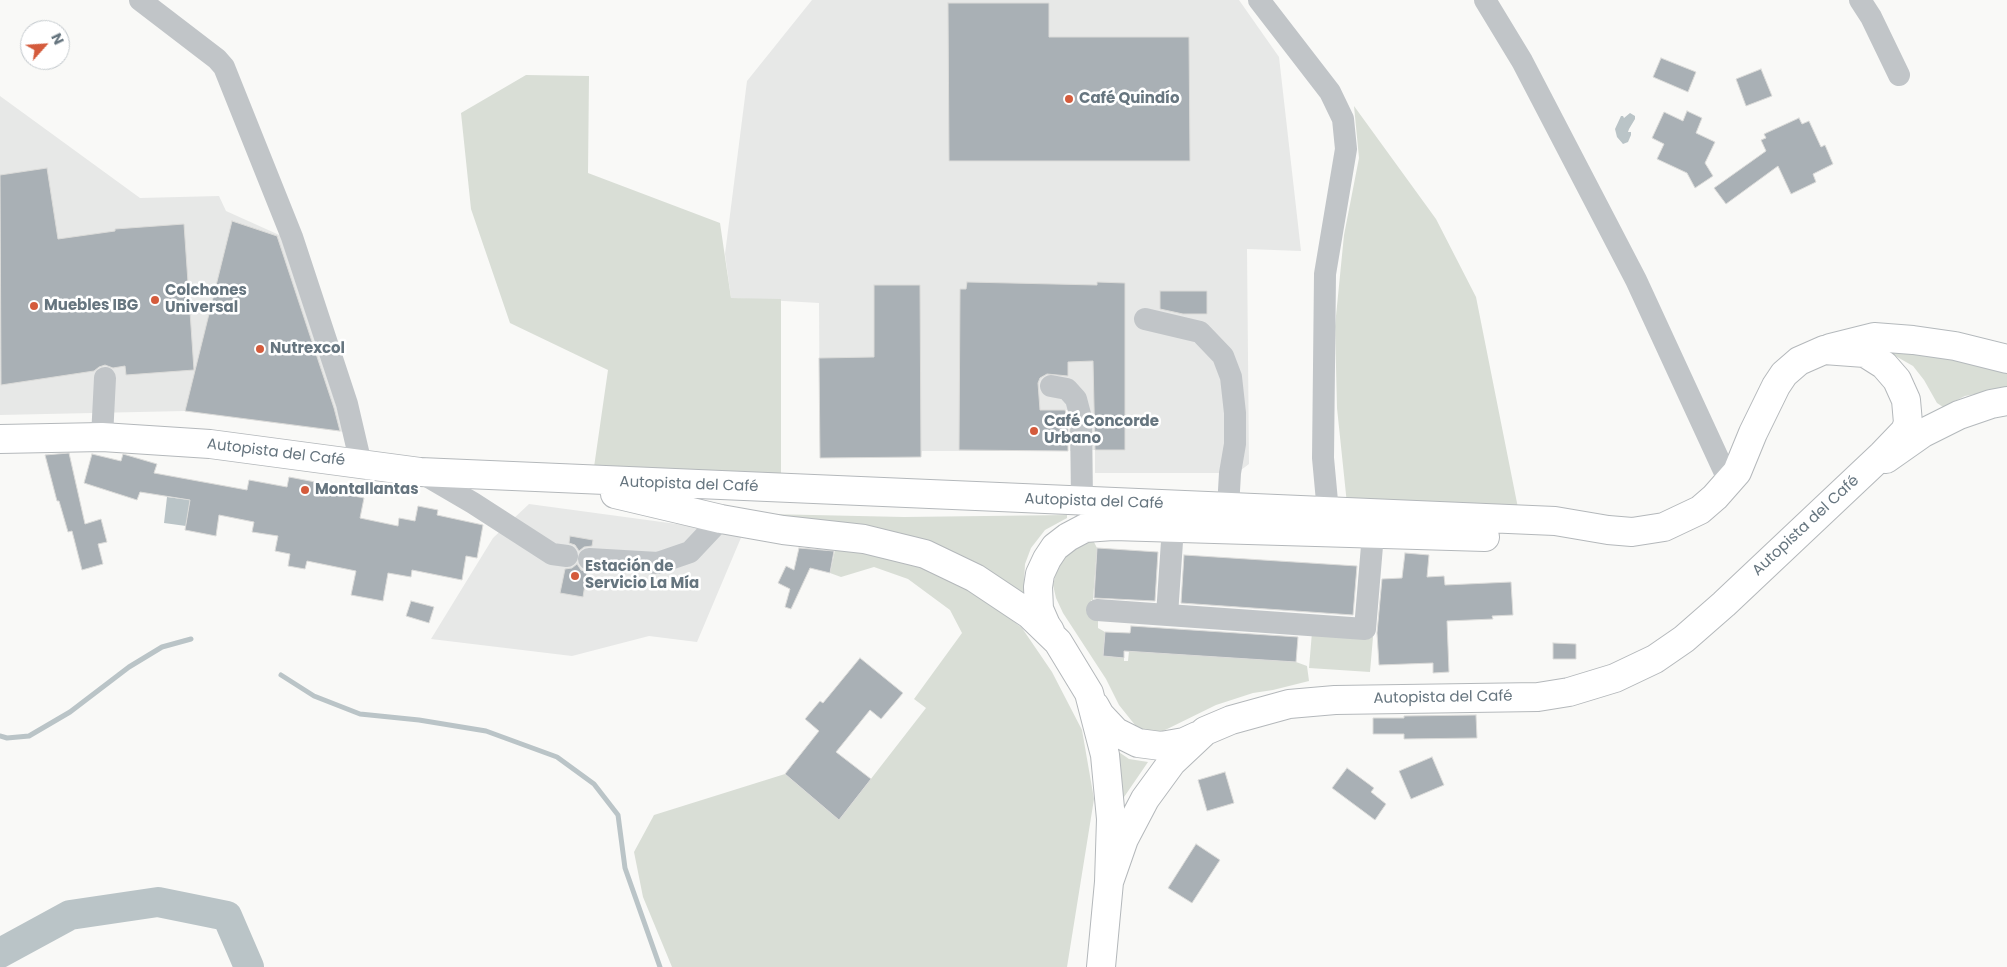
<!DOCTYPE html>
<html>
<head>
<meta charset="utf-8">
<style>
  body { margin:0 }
  #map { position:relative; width:2007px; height:967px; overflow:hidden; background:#f9f9f7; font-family:Poppins,sans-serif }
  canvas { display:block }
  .north { position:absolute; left:20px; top:20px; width:50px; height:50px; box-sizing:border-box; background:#fff; border:1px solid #c2c8cc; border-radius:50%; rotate:64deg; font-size:14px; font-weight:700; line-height:20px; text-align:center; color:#66757f }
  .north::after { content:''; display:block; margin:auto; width:18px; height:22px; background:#d45b3c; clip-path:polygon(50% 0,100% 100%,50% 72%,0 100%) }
</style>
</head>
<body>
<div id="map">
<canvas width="2007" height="967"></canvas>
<div class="north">N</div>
</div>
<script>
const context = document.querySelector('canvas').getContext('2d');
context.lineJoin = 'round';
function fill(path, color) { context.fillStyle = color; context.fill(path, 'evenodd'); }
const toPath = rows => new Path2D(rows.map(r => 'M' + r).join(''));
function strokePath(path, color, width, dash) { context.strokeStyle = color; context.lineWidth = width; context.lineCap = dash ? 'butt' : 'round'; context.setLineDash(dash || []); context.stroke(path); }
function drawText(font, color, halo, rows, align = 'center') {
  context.font = font + ' Poppins,sans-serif'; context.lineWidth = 5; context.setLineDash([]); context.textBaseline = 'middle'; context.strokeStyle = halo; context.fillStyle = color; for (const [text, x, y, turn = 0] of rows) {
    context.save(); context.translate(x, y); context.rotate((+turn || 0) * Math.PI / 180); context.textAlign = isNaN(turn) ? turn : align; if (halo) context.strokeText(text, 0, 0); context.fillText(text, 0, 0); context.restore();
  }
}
fill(toPath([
  [812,0,1239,0,1279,57,1301,251,1247,249,1249,464,1237,473,1095,473,1095,450,1070,451,1068,410,998,412,1000,451,922,451,921,457,820,458,819,303,731,298,725,254,747,81],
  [0,96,140,198,219,196,226,211,286,238,344,432,185,411,0,415],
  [529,504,743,533,697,642,649,636,572,656,431,639,493,538]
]), '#e7e8e7');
fill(toPath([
  [526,75,589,76,588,173,720,223,731,298,781,299,781,479,593,474,608,370,510,323,471,209,461,113],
  [1354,106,1436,219,1476,297,1518,508,1347,504,1337,408,1335,326,1344,235,1359,158],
  [1888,347,2007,368,2007,388,1965,396,1943,407,1937,403,1924,380,1913,366,1892,354,1875,351],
  [767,514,904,517,1067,515,1067,518,1045,530,1031,548,1025,564,1024,583,1029,600,947,550,915,537,880,530],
  [1091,536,1097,548,1093,600,1091,600,1092,618,1098,619,1098,628,1105,632,1103,656,1124,658,1124,661,1128,661,1129,651,1296,662,1307,666,1309,681,1273,690,1253,693,1216,705,1157,734,1139,730,1119,705,1106,679,1063,613,1056,598,1053,585,1057,569,1063,556],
  [835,550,875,552,922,565,981,596,1022,628,1052,672,1082,730,1094,799,1067,967,672,967,643,897,634,852,654,815,785,774,839,820,926,708,914,699,962,633,950,610,908,579,874,567,841,577,830,573],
  [1312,632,1373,637,1370,672,1309,668],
  [1113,748,1129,759,1148,762,1122,800]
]), '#d9ded6');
fill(toPath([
  [1630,113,1635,116,1635,119,1629,129,1628,132,1631,132,1631,135,1628,142,1623,144,1617,137,1615,129,1621,116,1623,116,1624,118],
  [167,497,190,500,186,526,164,523]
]), '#bac4c7');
strokePath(toPath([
  [281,675,314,696,360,714,419,720,486,731,557,757,594,784,618,815,625,868,660,967],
  [0,736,7,738,29,736,70,712,129,667,162,647,191,639]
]), '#bac4c7', 5);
strokePath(toPath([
  [0,953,70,915,158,902,227,916,249,967]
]), '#bac4c7', 30);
const building = toPath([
  [948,3,1049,3,1049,37,1189,37,1190,161,949,161,948,3],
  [1661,58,1696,72,1688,92,1653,77,1661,58],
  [1761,69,1772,96,1746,106,1736,79,1761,69],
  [1687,111,1702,118,1696,133,1715,142,1705,163,1713,176,1695,188,1687,173,1657,159,1664,144,1652,138,1664,112,1683,121,1687,111],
  [1799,118,1802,124,1809,121,1821,147,1825,145,1833,164,1813,174,1816,182,1791,194,1778,166,1726,204,1714,188,1766,151,1761,140,1766,138,1764,134,1799,118],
  [47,168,58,239,115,231,115,229,184,224,194,370,126,375,125,366,113,368,105,365,99,367,94,371,1,385,0,175,47,168],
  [232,221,277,236,334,408,340,431,185,411,232,221],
  [967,282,1097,285,1097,282,1125,283,1125,450,1095,450,1093,361,1068,362,1068,376,1047,374,1040,378,1038,383,1040,410,1065,410,1068,420,1068,451,959,450,960,289,966,289,967,282],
  [874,285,920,285,921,457,820,458,819,358,874,357,874,285],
  [1160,291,1207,291,1207,314,1183,314,1160,309,1160,291],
  [69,453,85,524,101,519,107,542,98,544,103,564,82,570,72,531,68,532,59,501,57,501,45,455,69,453],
  [92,454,121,461,123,454,157,464,154,473,247,490,249,480,287,487,289,477,331,485,329,491,364,498,360,518,398,526,399,518,415,521,418,506,438,510,437,515,483,525,477,558,466,556,462,580,412,570,411,577,388,573,383,601,351,595,356,571,307,561,305,569,288,566,290,554,275,551,278,536,252,532,254,522,219,515,216,536,185,530,190,500,140,492,137,500,84,483,92,454],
  [570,536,593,540,592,546,584,547,579,551,575,545,569,543,570,536],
  [799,548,834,551,830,573,810,568,791,609,785,607,790,589,778,583,786,566,794,570,799,548],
  [1097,548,1158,552,1155,601,1094,598,1097,548],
  [1405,553,1429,555,1427,577,1444,576,1445,585,1511,582,1513,615,1492,616,1493,619,1447,621,1449,672,1433,673,1433,663,1379,665,1377,633,1382,579,1402,578,1405,553],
  [1184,555,1357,566,1353,615,1181,603,1184,555],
  [577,564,581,570,587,572,583,597,560,593,565,569,572,568,577,564],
  [411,601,434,607,429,623,406,616,411,601],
  [1131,626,1298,637,1296,662,1124,651,1124,658,1103,656,1105,632,1130,633,1131,626],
  [1553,643,1576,644,1576,659,1553,659,1553,643],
  [860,658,903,693,881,719,870,710,836,752,871,779,839,820,785,774,819,731,805,719,820,701,823,703,860,658],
  [1476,715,1477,738,1404,739,1404,734,1373,734,1373,718,1404,718,1404,716,1476,715],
  [1432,757,1444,785,1411,799,1399,771,1432,757],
  [1347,768,1374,788,1371,792,1386,804,1375,820,1332,788,1347,768],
  [1225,772,1234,803,1207,811,1198,780,1225,772],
  [1196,844,1220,860,1192,903,1168,888,1196,844]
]);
fill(building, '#a9b0b5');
strokePath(building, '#dbdbd9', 1);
const major = toPath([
  [1830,348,1874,337,1913,340,1955,346,2007,359],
  [1886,459,1923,433,1959,415,1991,404,2007,401]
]);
const highway = toPath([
  [0,439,102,437,210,444,420,472,1555,521,1608,530,1632,532,1664,527,1700,510,1715,497,1737,472,1753,433,1776,386,1784,374,1799,361,1824,350,1865,353,1884,365,1897,380,1906,400,1908,423,1905,431,1882,455,1724,604,1684,639,1655,659,1615,678,1569,692,1538,697,1335,700,1289,704,1231,720,1205,731,1172,762,1145,799,1124,839,1109,882],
  [615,494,721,519,783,530,864,539,925,554,975,578,1029,614,1058,642,1089,693,1105,755,1111,819,1109,882,1101,967],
  [1050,631,1046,625,1039,609,1038,587,1040,574,1047,559,1055,547,1068,537,1085,528,1113,526,1485,537],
  [1095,706,1100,715,1116,732,1138,743,1161,746,1184,742,1197,736]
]);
strokePath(major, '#b4b9bc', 30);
strokePath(highway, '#b4b8bb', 30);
strokePath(toPath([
  [140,0,217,59,224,67,292,237,347,404,361,464],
  [1259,0,1330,92,1343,119,1346,149,1325,274,1323,458,1328,512],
  [1485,0,1522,61,1636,280,1725,473,1731,481],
  [1860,0,1871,17,1899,75],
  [1145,319,1200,332,1223,356,1231,377,1235,413,1235,444,1230,473,1228,508],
  [1051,386,1067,389,1076,399,1081,418,1082,501],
  [102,437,105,378],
  [420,472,473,503,552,554,567,556],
  [589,559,658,563,690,552,721,519],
  [1097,610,1365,629,1373,534],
  [1167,615,1173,527]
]), '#c1c5c8', 22);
strokePath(major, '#fff', 28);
strokePath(highway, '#fff', 28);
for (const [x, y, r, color] of [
  [1069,99,5,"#d45b3c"],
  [155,300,5,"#d45b3c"],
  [34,306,5,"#d45b3c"],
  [260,349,5,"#d45b3c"],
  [1034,431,5,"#d45b3c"],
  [305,490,5,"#d45b3c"],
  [575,576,5,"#d45b3c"]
]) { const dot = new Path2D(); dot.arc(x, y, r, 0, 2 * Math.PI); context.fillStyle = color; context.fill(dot); strokePath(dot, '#fff', 2); }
drawText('bold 15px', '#66757f', '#fff', [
  ["Café Quindío",1079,99],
  ["Colchones",165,291],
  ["Universal",165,308],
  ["Muebles IBG",44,306],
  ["Nutrexcol",270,349],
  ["Café Concorde",1044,422],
  ["Urbano",1044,439],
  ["Montallantas",315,490],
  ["Estación de",585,567],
  ["Servicio La Mía",585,584]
], 'left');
drawText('15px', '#66757f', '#fff', [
  ["Autopista del Café",276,453,7],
  ["Autopista del Café",689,485,2],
  ["Autopista del Café",1094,502,2],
  ["Autopista del Café",1806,526,-43],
  ["Autopista del Café",1443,698,-1]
]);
</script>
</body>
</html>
